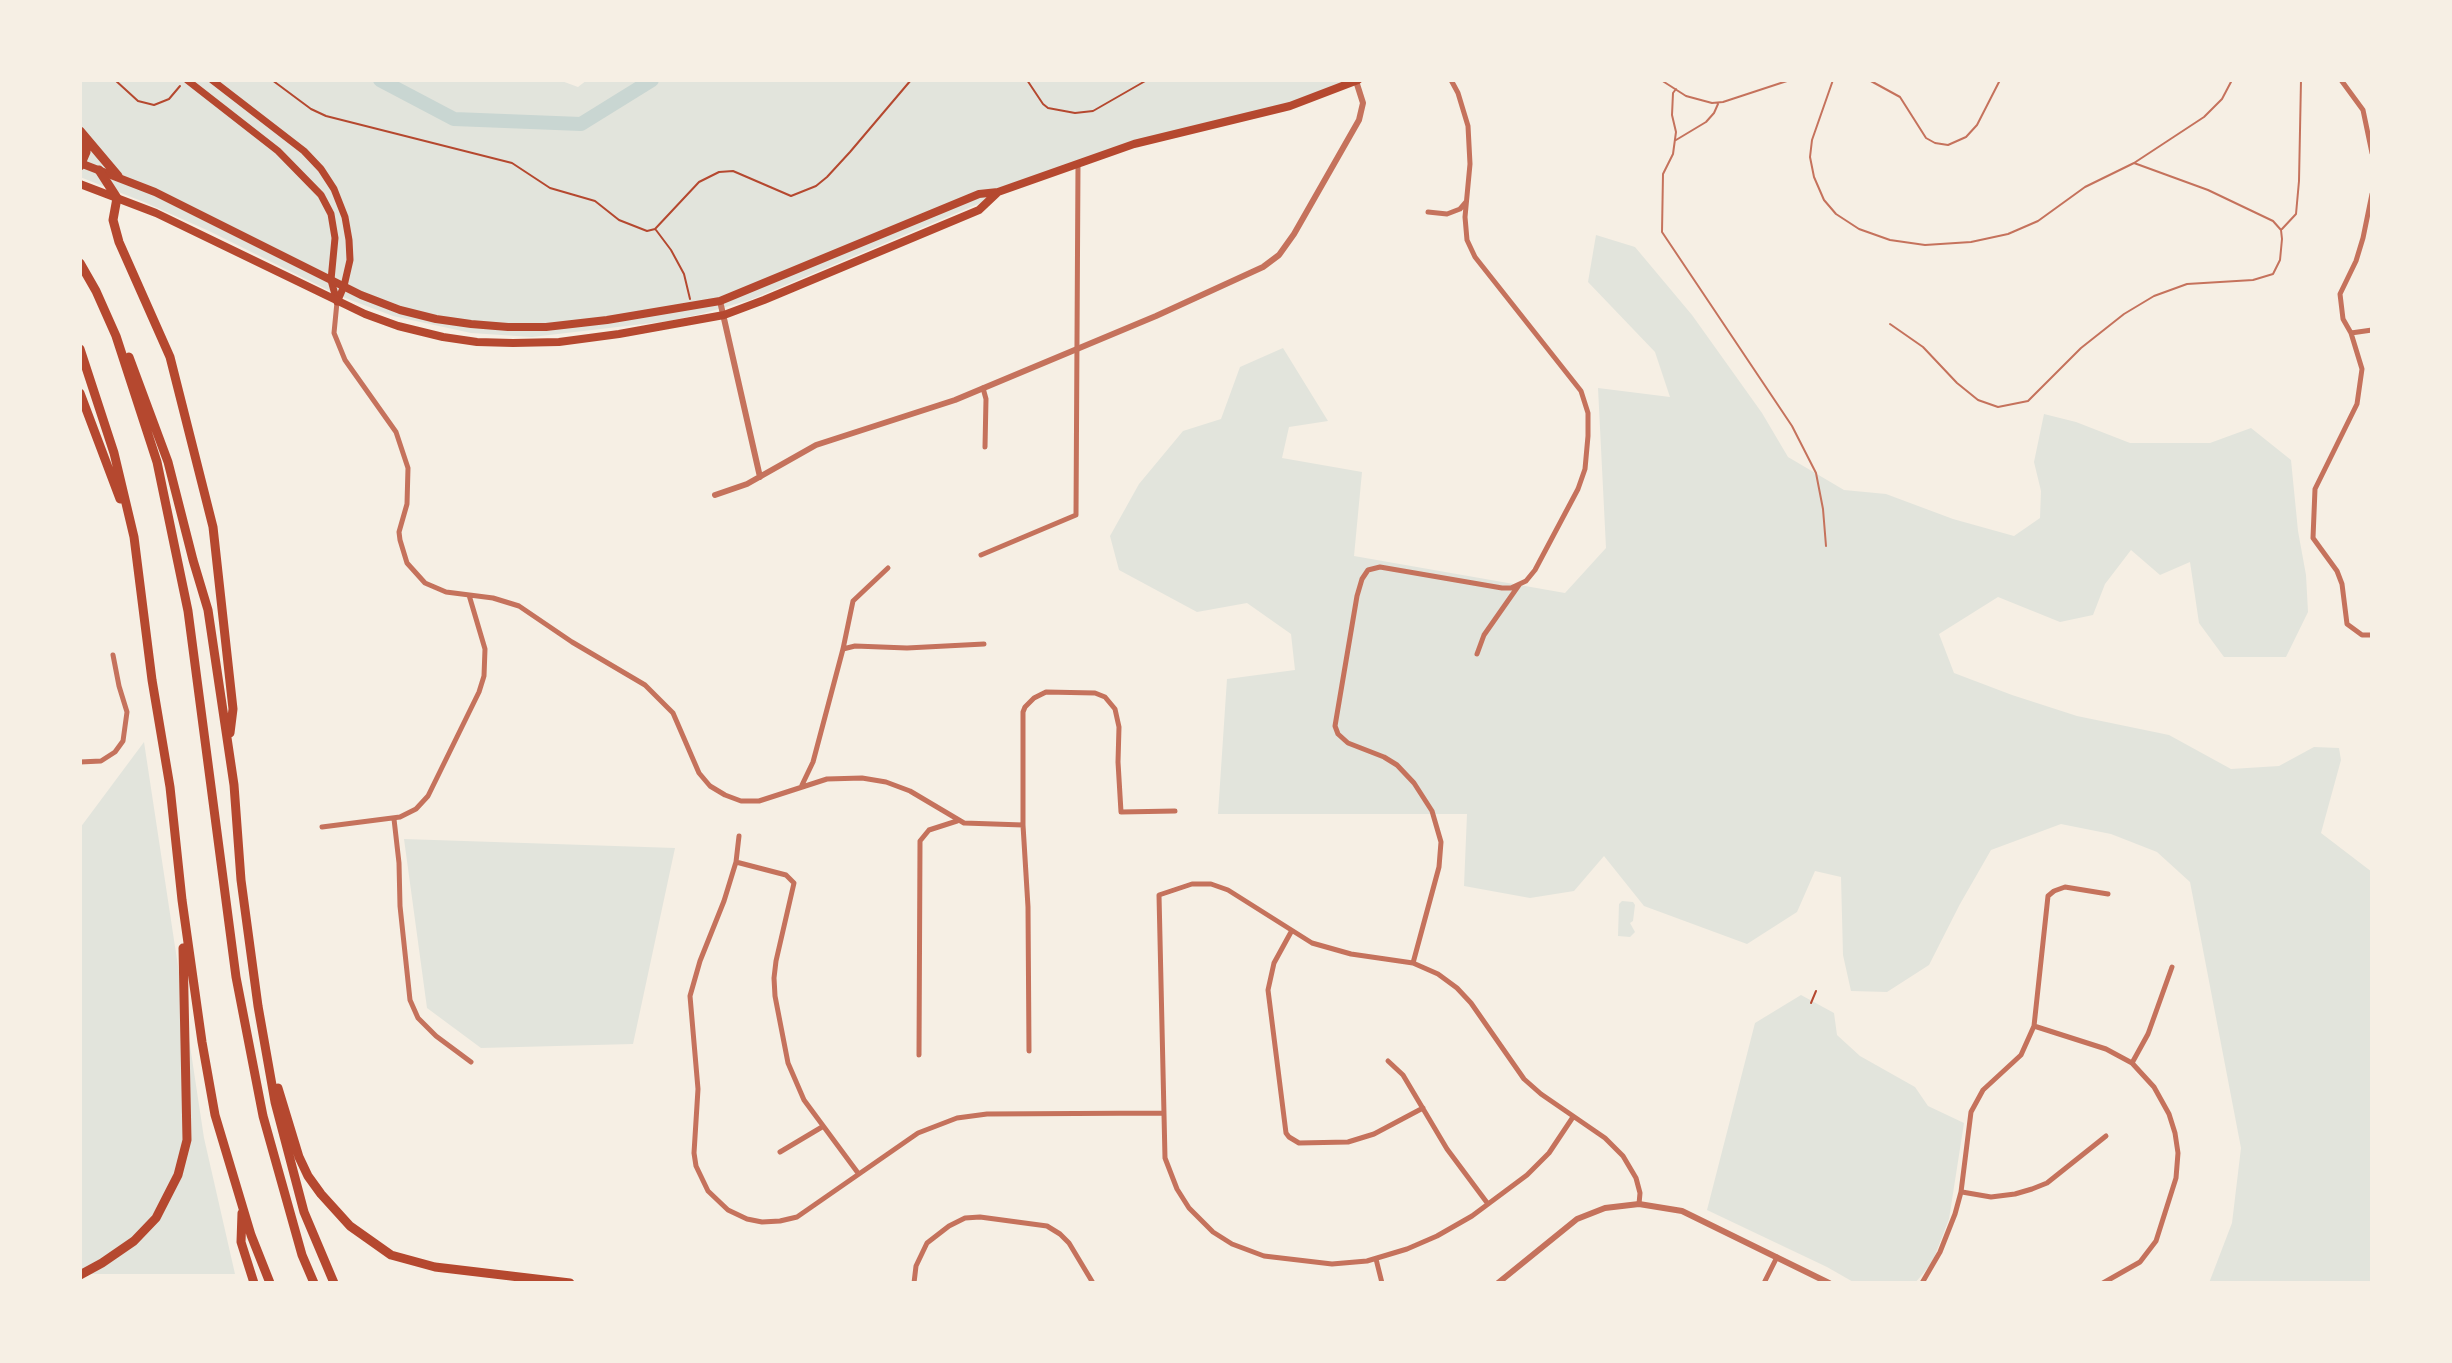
<!DOCTYPE html>
<html>
<head>
<meta charset="utf-8">
<style>
  body { margin:0 }
  #map { position:relative; width:2452px; height:1363px; overflow:hidden; background:#f6efe4; font-family:"Fira Sans Condensed",sans-serif }
  canvas { display:block }
  .frame { position:absolute; inset:0; border:82px solid #f6efe4; pointer-events:none }
</style>
</head>
<body>
<div id="map">
<canvas width="2452" height="1363"></canvas>
<div class="frame"></div>
</div>
<script>
const context = document.querySelector('canvas').getContext('2d');
context.lineJoin = 'round';
function fill(path, color) { context.fillStyle = color; context.fill(path, 'evenodd'); }
const toPath = rows => new Path2D(rows.map(r => 'M' + r).join(''));
function strokePath(path, color, width, dash) { context.strokeStyle = color; context.lineWidth = width; context.lineCap = dash ? 'butt' : 'round'; context.setLineDash(dash || []); context.stroke(path); }
fill(toPath([
  [80,80,559,80,578,87,587,80,1359,80,1333,91,1135,144,990,199,750,300,701,314,669,321,532,337,471,333,393,316,340,296,209,231,144,202,80,177],
  [1596,235,1635,247,1692,315,1762,413,1788,457,1844,490,1886,494,1953,519,2014,536,2040,518,2041,491,2034,462,2044,414,2076,422,2130,443,2210,443,2251,428,2291,460,2298,531,2306,575,2308,612,2286,657,2224,657,2199,623,2190,562,2160,575,2131,550,2105,584,2093,615,2060,622,1998,597,1939,634,1954,673,2012,695,2077,716,2169,735,2231,769,2279,766,2314,747,2339,748,2341,760,2321,833,2372,872,2372,1283,2209,1283,2232,1223,2241,1148,2190,882,2157,852,2111,834,2061,824,1991,850,1960,904,1929,965,1887,992,1851,991,1843,955,1841,877,1815,871,1797,912,1747,944,1644,906,1604,856,1574,891,1530,898,1464,886,1467,814,1218,814,1227,679,1295,670,1291,634,1247,603,1197,612,1119,570,1110,536,1139,484,1183,431,1221,419,1240,367,1283,348,1328,421,1289,427,1282,458,1362,472,1354,556,1565,593,1606,548,1598,388,1670,397,1655,352,1588,282],
  [144,742,204,1138,235,1274,80,1274,80,828],
  [404,839,675,848,633,1044,481,1048,427,1008],
  [1622,901,1633,902,1635,905,1633,921,1630,923,1635,932,1630,937,1618,936,1619,904],
  [1801,995,1834,1013,1837,1035,1860,1056,1915,1087,1928,1106,1964,1123,1949,1219,1932,1263,1915,1283,1855,1283,1827,1267,1707,1210,1755,1023]
]), '#e2e4dc');
strokePath(toPath([
  [380,80,454,119,581,124,652,80]
]), '#c9d6d2', 14);
strokePath(toPath([
  [115,80,138,101,154,105,169,99,180,86],
  [272,80,311,109,326,116,512,163,550,188,595,201,619,220,647,231,655,229,699,182,719,172,733,171,791,196,816,186,827,177,850,152,911,80],
  [1027,80,1043,104,1048,108,1075,113,1093,111,1147,80],
  [656,230,671,250,684,274,690,299],
  [1811,1003,1816,991]
]), '#b5482f', 2);
strokePath(toPath([
  [1661,80,1686,96,1712,103,1723,102,1790,80],
  [1833,80,1812,140,1810,157,1814,177,1824,200,1836,214,1859,229,1890,240,1925,245,1971,242,2008,234,2038,221,2085,187,2134,163,2204,117,2222,99,2232,80],
  [1869,80,1900,97,1926,138,1935,143,1948,145,1966,137,1977,125,2000,80],
  [1676,89,1673,93,1672,115,1676,132,1673,154,1663,174,1662,232,1792,426,1816,473,1823,509,1826,546],
  [1676,140,1706,122,1714,113,1718,104],
  [2282,229,2296,214,2299,181,2301,80],
  [1890,324,1923,347,1957,383,1978,400,1998,407,2028,401,2081,348,2124,314,2154,296,2187,284,2253,280,2273,274,2280,260,2282,239,2281,230,2273,221,2208,190,2134,163]
]), '#c5725c', 2);
strokePath(toPath([
  [2341,80,2363,110,2372,153],
  [2372,194,2363,238,2356,261,2340,294,2343,319,2351,333,2362,369,2357,404,2315,489,2313,538,2337,571,2342,584,2347,624,2362,635,2372,635],
  [1428,212,1447,214,1460,209,1466,202],
  [337,302,334,333,345,360,396,432,408,468,407,504,399,532,400,540,407,563,425,583,446,592,493,598,519,606,572,642,645,685,673,713,699,773,710,786,725,795,741,801,759,801,827,779,862,778,886,782,910,791,964,823,1023,825],
  [2351,333,2372,330],
  [983,388,986,399,985,447],
  [981,555,1076,515,1078,164],
  [843,649,855,646,907,648,984,644],
  [1477,654,1484,635,1519,585],
  [80,762,101,761,115,752,123,741,127,712,119,686,113,655],
  [802,785,813,762,843,649,853,601,888,568],
  [394,819,399,863,400,906,410,1000,418,1018,436,1036,471,1062],
  [322,827,400,817,416,809,428,796,479,692,484,676,485,649,469,595],
  [739,836,736,862,724,901,700,961,690,996,698,1089,694,1153,696,1166,708,1191,728,1210,747,1219,762,1222,780,1221,797,1217,918,1133,957,1118,987,1114,1164,1113],
  [736,862,786,875,794,883,776,961,774,978,775,996,788,1063,804,1100,858,1173],
  [1291,932,1274,963,1268,990,1286,1133,1289,1137,1299,1143,1348,1142,1374,1134,1423,1108],
  [1413,963,1439,867,1441,842,1432,811,1414,783,1397,765,1384,757,1348,743,1338,734,1335,726,1357,596,1362,579,1368,570,1380,567,1502,588,1511,588,1526,581,1535,570,1578,489,1585,469,1588,436,1588,413,1581,391,1475,257,1467,240,1465,217,1470,164,1468,126,1458,93,1451,80],
  [2034,1026,2106,1049,2132,1063,2154,1087,2169,1114,2175,1133,2178,1153,2176,1178,2156,1241,2140,1262,2103,1283],
  [1029,1051,1028,907,1023,825,1023,712,1025,707,1034,698,1046,692,1095,693,1105,697,1115,709,1119,727,1118,762,1121,812,1175,811],
  [919,1055,920,841,929,830,957,821],
  [1388,1061,1403,1075,1447,1149,1488,1204],
  [2132,1063,2148,1034,2172,967],
  [1573,1117,1549,1153,1527,1175,1472,1216,1437,1236,1407,1249,1367,1261,1332,1264,1264,1256,1232,1244,1213,1232,1189,1208,1177,1189,1165,1158,1159,895,1192,884,1211,884,1228,890,1312,943,1351,954,1413,963,1438,974,1457,988,1471,1003,1524,1079,1541,1094,1605,1138,1623,1156,1636,1178,1640,1193,1639,1204],
  [780,1152,822,1127],
  [1962,1192,1991,1197,2015,1194,2032,1189,2047,1183,2106,1136],
  [1376,1259,1382,1283],
  [914,1283,916,1266,927,1243,949,1226,965,1218,980,1217,1047,1226,1060,1234,1069,1243,1093,1283],
  [1764,1283,1777,1257],
  [1922,1283,1940,1252,1955,1214,1961,1192,1971,1112,1983,1090,2021,1055,2034,1026,2048,896,2054,891,2065,887,2108,894]
]), '#c5725c', 5);
strokePath(toPath([
  [720,301,760,477],
  [715,495,747,484,816,445,955,400,1156,316,1263,267,1279,255,1294,234,1359,120,1363,103,1356,81],
  [1498,1283,1577,1219,1605,1208,1639,1204,1682,1211,1829,1283]
]), '#c5725c', 6);
strokePath(toPath([
  [187,80,278,151,321,195,331,214,335,238,331,280,337,302],
  [212,80,304,151,321,169,334,189,345,217,349,240,350,260,344,286,338,300]
]), '#b5482f', 7);
strokePath(toPath([
  [80,163,155,192,361,295,400,310,436,319,471,324,508,327,546,327,607,320,720,301,979,194,998,192,1134,144,1290,106,1358,80],
  [80,184,156,213,365,314,398,326,443,337,477,342,513,343,559,342,619,334,724,315,764,300,979,210,997,193]
]), '#b5482f', 8);
strokePath(toPath([
  [80,131,118,176],
  [80,166,86,152,86,139],
  [99,170,117,198,113,220,119,242,170,357,213,527,233,709,230,733],
  [80,263,96,291,116,336,157,462,188,611,236,977,263,1116,302,1255,314,1283],
  [80,349,114,453,134,537,152,680,170,787,182,900,202,1042,215,1115,251,1235,270,1283],
  [129,357,168,462,193,560,208,610,234,785,241,880,258,1006,275,1102,304,1212,334,1283],
  [80,393,120,499],
  [278,1088,299,1157,308,1176,321,1194,350,1226,391,1255,435,1267,570,1283],
  [242,1213,241,1242,254,1283],
  [80,1275,102,1263,134,1241,156,1218,178,1175,187,1140,183,948]
]), '#b5482f', 9);
</script>
</body>
</html>
